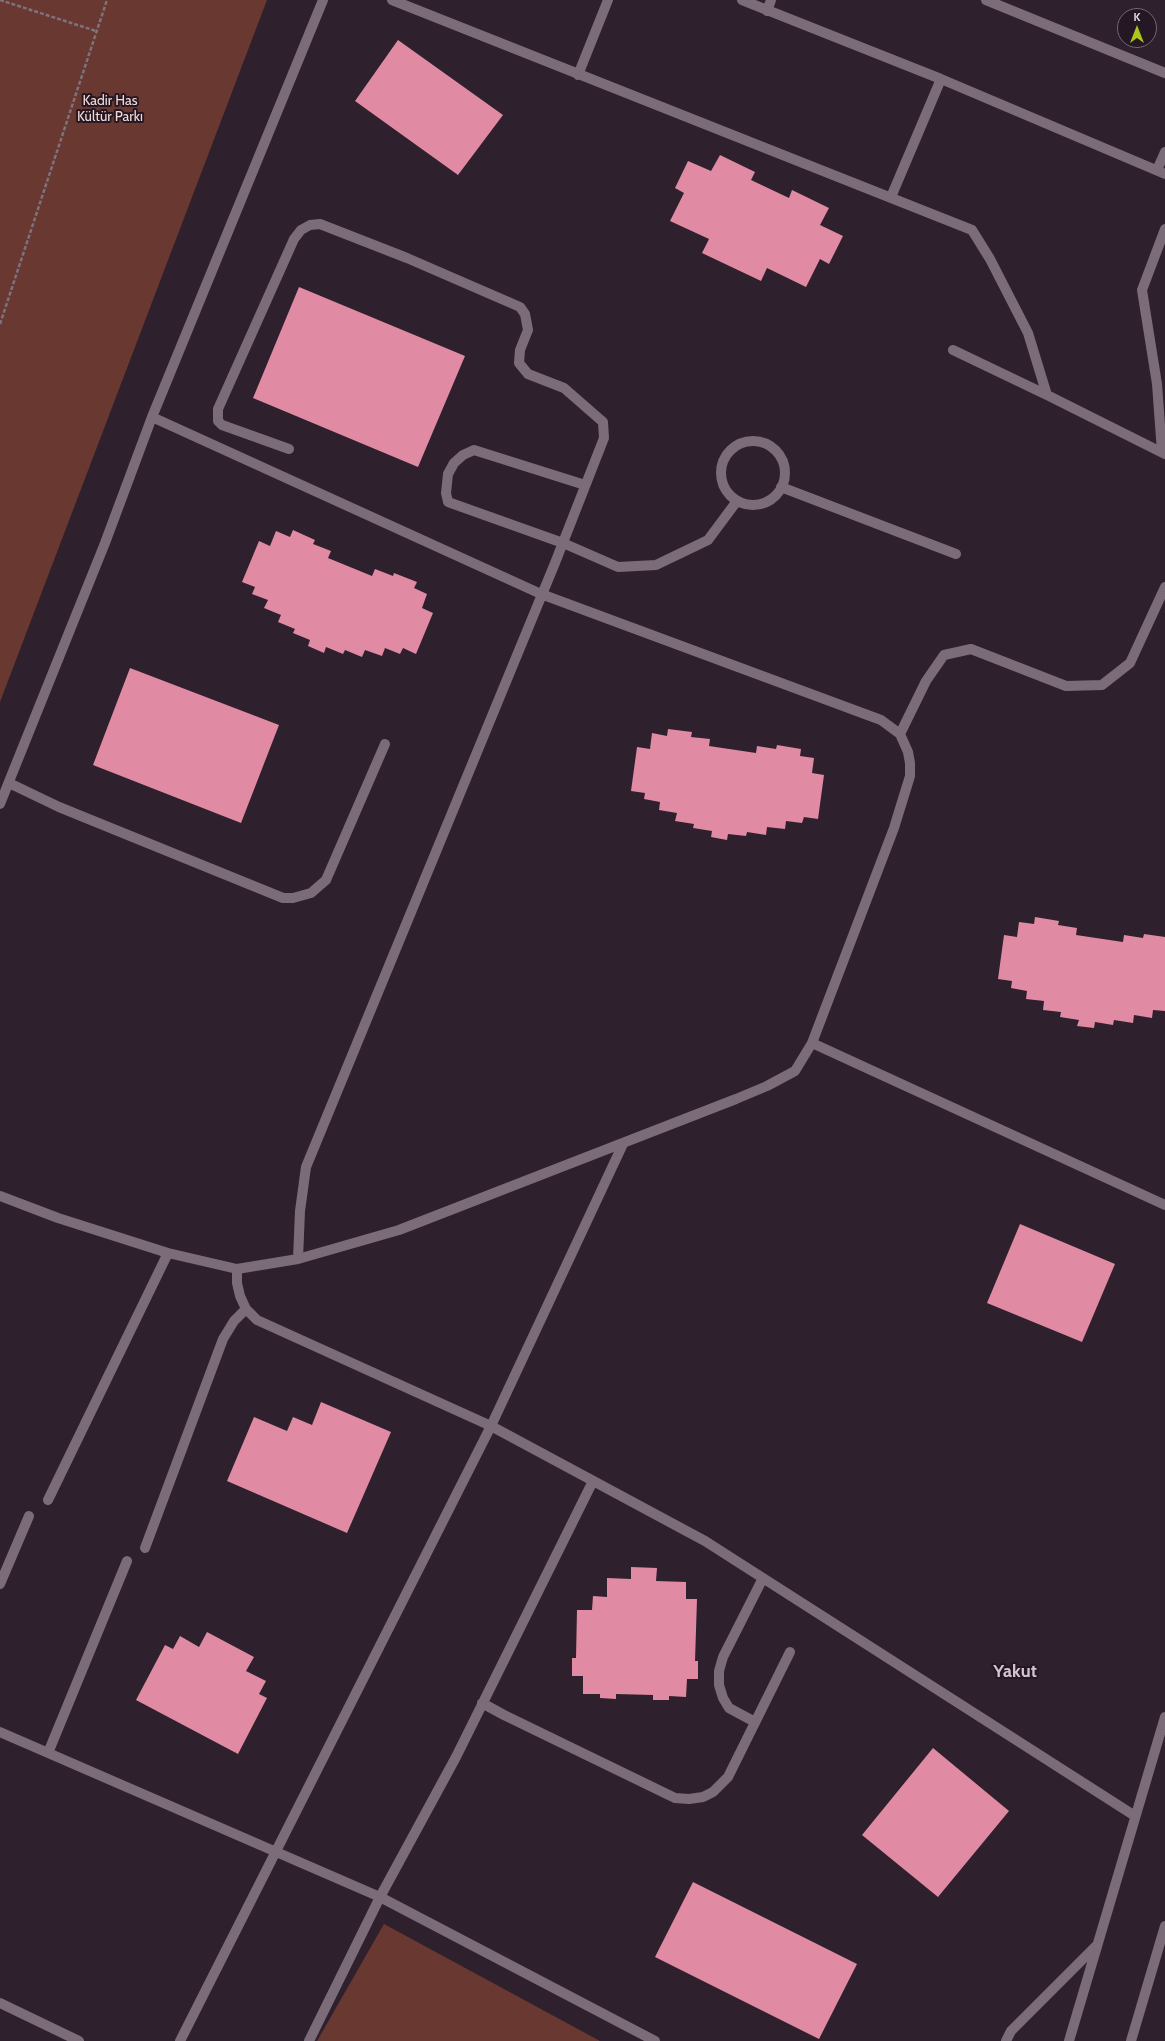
<!DOCTYPE html>
<html>
<head>
<meta charset="utf-8">
<style>
  body { margin:0 }
  #map { position:relative; width:1165px; height:2041px; overflow:hidden; background:#2e212d; font-family:Cabin,sans-serif }
  canvas { display:block }
  .north { position:absolute; left:1117px; top:8px; width:40px; height:40px; box-sizing:border-box; background:#251723; border:1px solid #736772; border-radius:50%; rotate:0deg; font-size:11px; font-weight:700; line-height:16px; text-align:center; color:#e9e0e8 }
  .north::after { content:''; display:block; margin:auto; width:14px; height:18px; background:#a9c71a; clip-path:polygon(50% 0,100% 100%,50% 72%,0 100%) }
</style>
</head>
<body>
<div id="map">
<canvas width="1165" height="2041"></canvas>
<div class="north">K</div>
</div>
<script>
const context = document.querySelector('canvas').getContext('2d');
context.lineJoin = 'round';
function fill(path, color) { context.fillStyle = color; context.fill(path, 'evenodd'); }
const toPath = rows => new Path2D(rows.map(r => 'M' + r).join(''));
function strokePath(path, color, width, dash) { context.strokeStyle = color; context.lineWidth = width; context.lineCap = dash ? 'butt' : 'round'; context.setLineDash(dash || []); context.stroke(path); }
function drawText(font, color, halo, rows, align = 'center') {
  context.font = font + ' Cabin,sans-serif'; context.lineWidth = 4; context.setLineDash([]); context.textBaseline = 'middle'; context.strokeStyle = halo; context.fillStyle = color; for (const [text, x, y, turn = 0] of rows) {
    context.save(); context.translate(x, y); context.rotate((+turn || 0) * Math.PI / 180); context.textAlign = isNaN(turn) ? turn : align; if (halo) context.strokeText(text, 0, 0); context.fillText(text, 0, 0); context.restore();
  }
}
fill(toPath([
  [0,0,267,0,0,702],
  [384,1924,600,2041,317,2041]
]), '#693830');
fill(toPath([
  [398,40,503,115,458,175,355,101],
  [720,155,755,172,751,180,789,198,792,190,829,208,820,225,843,236,829,264,820,259,806,287,767,268,761,281,702,253,709,239,670,221,684,193,675,188,688,161,711,171],
  [299,287,465,356,418,467,253,398],
  [293,530,315,540,313,544,331,551,328,558,372,576,375,569,393,576,394,573,417,582,414,588,427,594,422,608,433,613,416,654,403,648,400,654,385,648,382,656,365,650,362,657,345,650,343,654,326,647,324,653,308,646,310,640,293,633,295,629,278,622,281,615,264,608,268,600,252,594,255,587,242,582,259,541,270,546,276,531,290,537],
  [130,668,279,725,241,823,93,765],
  [668,729,692,732,691,737,710,739,709,746,756,753,757,746,776,749,777,745,801,749,800,756,814,758,812,773,824,775,818,819,804,817,802,823,786,821,785,829,767,827,766,835,747,832,746,836,728,834,727,840,711,837,712,831,693,828,694,824,675,821,677,813,659,810,660,802,644,799,645,793,631,791,637,747,650,749,652,733,667,736],
  [1035,917,1059,921,1058,925,1077,928,1076,935,1123,942,1124,935,1143,938,1144,934,1165,937,1165,1011,1153,1010,1152,1018,1134,1015,1133,1023,1114,1020,1113,1025,1095,1022,1094,1028,1077,1026,1079,1020,1060,1017,1061,1012,1043,1010,1044,1001,1026,999,1027,991,1011,988,1012,981,998,979,1004,935,1017,937,1019,922,1034,924],
  [1020,1224,1115,1264,1082,1342,987,1303],
  [321,1402,391,1432,347,1533,227,1481,254,1417,287,1431,293,1417,312,1425],
  [631,1567,657,1568,656,1581,686,1582,686,1599,697,1599,695,1661,698,1661,698,1679,687,1679,686,1697,669,1696,669,1700,653,1700,653,1695,616,1694,616,1699,600,1698,600,1694,583,1694,583,1676,572,1676,572,1658,576,1658,577,1610,592,1610,593,1596,607,1597,607,1578,631,1579],
  [207,1632,254,1657,246,1671,266,1681,259,1694,267,1698,238,1754,136,1700,165,1645,173,1649,180,1636,199,1647],
  [933,1748,1009,1811,938,1897,862,1835],
  [693,1882,857,1964,819,2039,655,1957]
]), '#e18aa4');
strokePath(toPath([
  [0,0,96,31],
  [0,324,107,0]
]), '#7e727d', 2.5, [4, 2]);
strokePath(toPath([
  [392,0,972,230,990,259,1028,333,1047,395],
  [742,0,941,79,1165,174],
  [986,0,1165,73],
  [767,11,771,0],
  [578,75,608,0],
  [1157,170,1165,152],
  [891,197,941,79],
  [953,350,1047,395,1165,454],
  [152,417,541,594,881,720,900,734,908,752,910,763,910,776,894,828,812,1043],
  '721 473a32 32 0 1 1 64 0a32 32 0 1 1-64 0Z',
  [289,449,222,425,218,421,218,409,294,239,301,230,310,225,320,224,407,258,520,307,525,314,528,330,520,350,519,363,528,374,564,388,603,422,604,438,555,563,306,1167,300,1211,298,1259],
  [1162,452,1157,384,1142,290,1165,229],
  [585,485,474,450,463,455,454,463,448,474,446,493,448,502,563,543,618,567,656,565,708,540,737,501],
  [781,487,956,554],
  [900,734,926,681,944,655,971,649,1066,686,1102,685,1130,663,1165,587],
  [9,783,59,807,283,898,293,898,311,893,326,880,385,744],
  [0,804,105,543,152,417,323,0],
  [0,1196,58,1218,168,1253,237,1269,298,1259,399,1230,736,1099,767,1086,795,1071,812,1043,1165,1205],
  [237,1269,237,1283,240,1296,246,1309,257,1320,491,1426,705,1541,1135,1816],
  [48,1500,168,1253],
  [145,1548,223,1339,234,1321,246,1309],
  [0,1584,29,1516],
  [482,1703,504,1715,675,1798,689,1799,703,1797,713,1792,728,1777,790,1652],
  [755,1722,729,1708,723,1698,719,1685,719,1671,723,1657,763,1578],
  [0,1732,380,1897,655,2041],
  [48,1753,127,1561],
  [0,2003,79,2041],
  [180,2041,491,1426,623,1144],
  [309,2041,380,1897,456,1757,593,1481],
  [1006,2041,1011,2031,1096,1946],
  [1069,2041,1165,1717],
  [1131,2041,1165,1926]
]), '#7c6c7a', 10);
drawText('14px', '#f1d9d4', '#251723', [
  ["Kadir Has",110,101],
  ["Kültür Parkı",110,117]
]);
drawText('bold 18px', '#d5c3d3', '#251723', [
  ["Yakut",1015,1672]
]);
</script>
</body>
</html>
